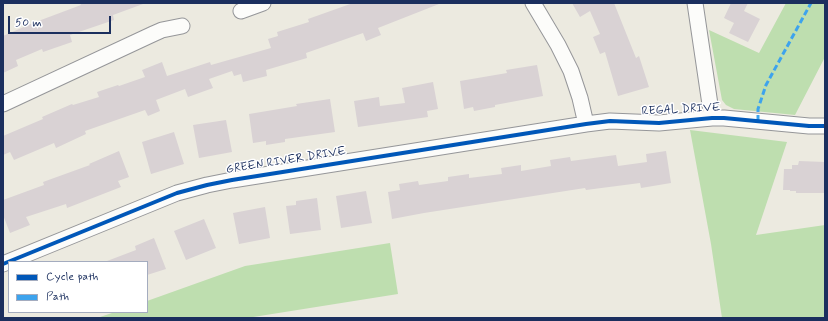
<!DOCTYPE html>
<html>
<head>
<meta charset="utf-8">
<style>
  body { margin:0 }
  #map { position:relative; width:828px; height:321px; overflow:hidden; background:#eceae0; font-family:Mynerve,sans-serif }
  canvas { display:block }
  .frame { position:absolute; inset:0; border:4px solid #1b2f5e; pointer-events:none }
  .legend { position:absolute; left:8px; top:261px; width:140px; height:52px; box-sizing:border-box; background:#fff; border:1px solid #a4acbf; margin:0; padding:5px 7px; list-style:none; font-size:12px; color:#1b2f5e }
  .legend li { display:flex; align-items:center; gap:8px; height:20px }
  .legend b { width:20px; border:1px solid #a4acbf }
  .scale { position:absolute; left:8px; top:16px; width:103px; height:18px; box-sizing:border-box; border:2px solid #1b2f5e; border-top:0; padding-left:5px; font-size:12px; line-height:14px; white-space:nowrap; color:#1b2f5e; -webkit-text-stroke:3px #fff; paint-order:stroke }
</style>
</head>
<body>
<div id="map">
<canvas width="828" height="321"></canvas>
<div class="frame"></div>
<ul class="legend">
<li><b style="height:5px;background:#0057b8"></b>Cycle path</li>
<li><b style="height:5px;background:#3da3ed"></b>Path</li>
</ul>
<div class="scale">50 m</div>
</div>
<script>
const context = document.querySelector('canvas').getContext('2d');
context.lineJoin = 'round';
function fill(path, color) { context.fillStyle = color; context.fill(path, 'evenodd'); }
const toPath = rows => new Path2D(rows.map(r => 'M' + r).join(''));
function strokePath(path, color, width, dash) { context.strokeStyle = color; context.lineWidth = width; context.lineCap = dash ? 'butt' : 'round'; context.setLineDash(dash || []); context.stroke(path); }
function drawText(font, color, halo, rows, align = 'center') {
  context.font = font + ' Mynerve,sans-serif'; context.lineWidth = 3; context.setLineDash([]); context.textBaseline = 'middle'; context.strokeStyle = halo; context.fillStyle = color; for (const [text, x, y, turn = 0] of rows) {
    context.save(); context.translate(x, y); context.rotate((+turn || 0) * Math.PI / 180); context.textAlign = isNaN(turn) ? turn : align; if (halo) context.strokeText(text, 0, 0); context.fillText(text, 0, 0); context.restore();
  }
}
fill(toPath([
  [786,3,825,3,825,57,795,115,734,109,726,105,722,100,709,30,759,53],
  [690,130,787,142,756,235,825,225,825,318,722,318,711,244],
  [390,243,398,294,247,318,97,318,115,312,147,312,147,301,245,266]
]), '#bedeaf');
fill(toPath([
  [80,3,143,3,143,4,113,15,114,20,70,35,72,42,43,52,42,49,16,60,18,66,3,73,3,36,33,23,81,5],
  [353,3,439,3,439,4,378,28,381,35,366,41,363,33,306,53,307,58,266,70,267,76,243,82,241,74,234,76,232,71,209,79,213,88,188,97,185,89,156,100,160,111,148,116,145,110,85,131,86,134,56,148,54,143,14,160,10,152,3,155,3,136,43,119,42,117,72,104,73,105,99,97,97,92,118,85,119,86,145,77,142,70,162,62,167,76,210,62,211,65,271,48,268,39,278,36,277,32,309,22,308,19],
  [572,3,614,3,636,58,639,56,649,87,618,96,605,52,600,54,593,37,600,34,590,11,580,17],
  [731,3,748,3,744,11,760,19,748,42,729,33,734,23,724,18],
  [537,65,543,96,495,105,495,107,474,111,473,107,464,109,460,81,507,73,506,70],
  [433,82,438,109,427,111,428,117,358,127,354,101,379,97,380,106,405,103,402,88],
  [330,99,335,132,285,139,285,142,266,145,266,141,253,143,249,114,297,106,296,104],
  [226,120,232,152,199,158,193,125],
  [174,132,184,164,151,174,142,142],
  [119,151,129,177,118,181,121,187,67,208,66,204,26,217,30,225,10,233,3,215,3,200,44,185,43,182,90,165,89,164],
  [666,151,671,183,641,188,640,183,586,190,585,188,424,213,392,219,388,192,400,190,399,184,418,181,419,185,448,181,448,177,469,174,469,178,502,174,501,168,521,165,521,171,551,166,550,160,570,157,571,161,616,155,618,166,647,162,646,154],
  [799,161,825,162,825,193,796,193,796,191,790,191,790,190,783,190,784,169,792,169,792,165,798,165],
  [366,191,372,223,341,228,336,196],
  [317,198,321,230,290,234,286,206,296,205,296,201],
  [265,207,270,238,239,244,233,213],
  [204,219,216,248,186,260,174,231],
  [154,238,166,269,147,275,147,262,107,262,107,261,136,250,135,246]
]), '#d9d2d4');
const minor = toPath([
  [533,3,558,45,571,71,580,98,586,124],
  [695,3,712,118],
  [241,11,263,3],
  [3,104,153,34,162,30,182,26],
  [3,264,177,193,207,185,232,180,586,124,610,121,659,123,712,118,724,118,809,126,825,126]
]);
strokePath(minor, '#959699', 17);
strokePath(minor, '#fcfcfa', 15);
strokePath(toPath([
  [758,121,758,109,766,85,811,3]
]), '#3da3ed', 3, [6, 3]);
strokePath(toPath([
  [3,264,177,193,207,185,232,180,586,124,610,121,659,123,712,118,724,118,809,126,825,126]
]), '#0057b8', 4);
drawText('12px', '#1b2f5e', '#fff', [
  ["REGAL DRIVE",681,110,-3],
  ["GREEN RIVER DRIVE",286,161,-9]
]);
</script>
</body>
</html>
